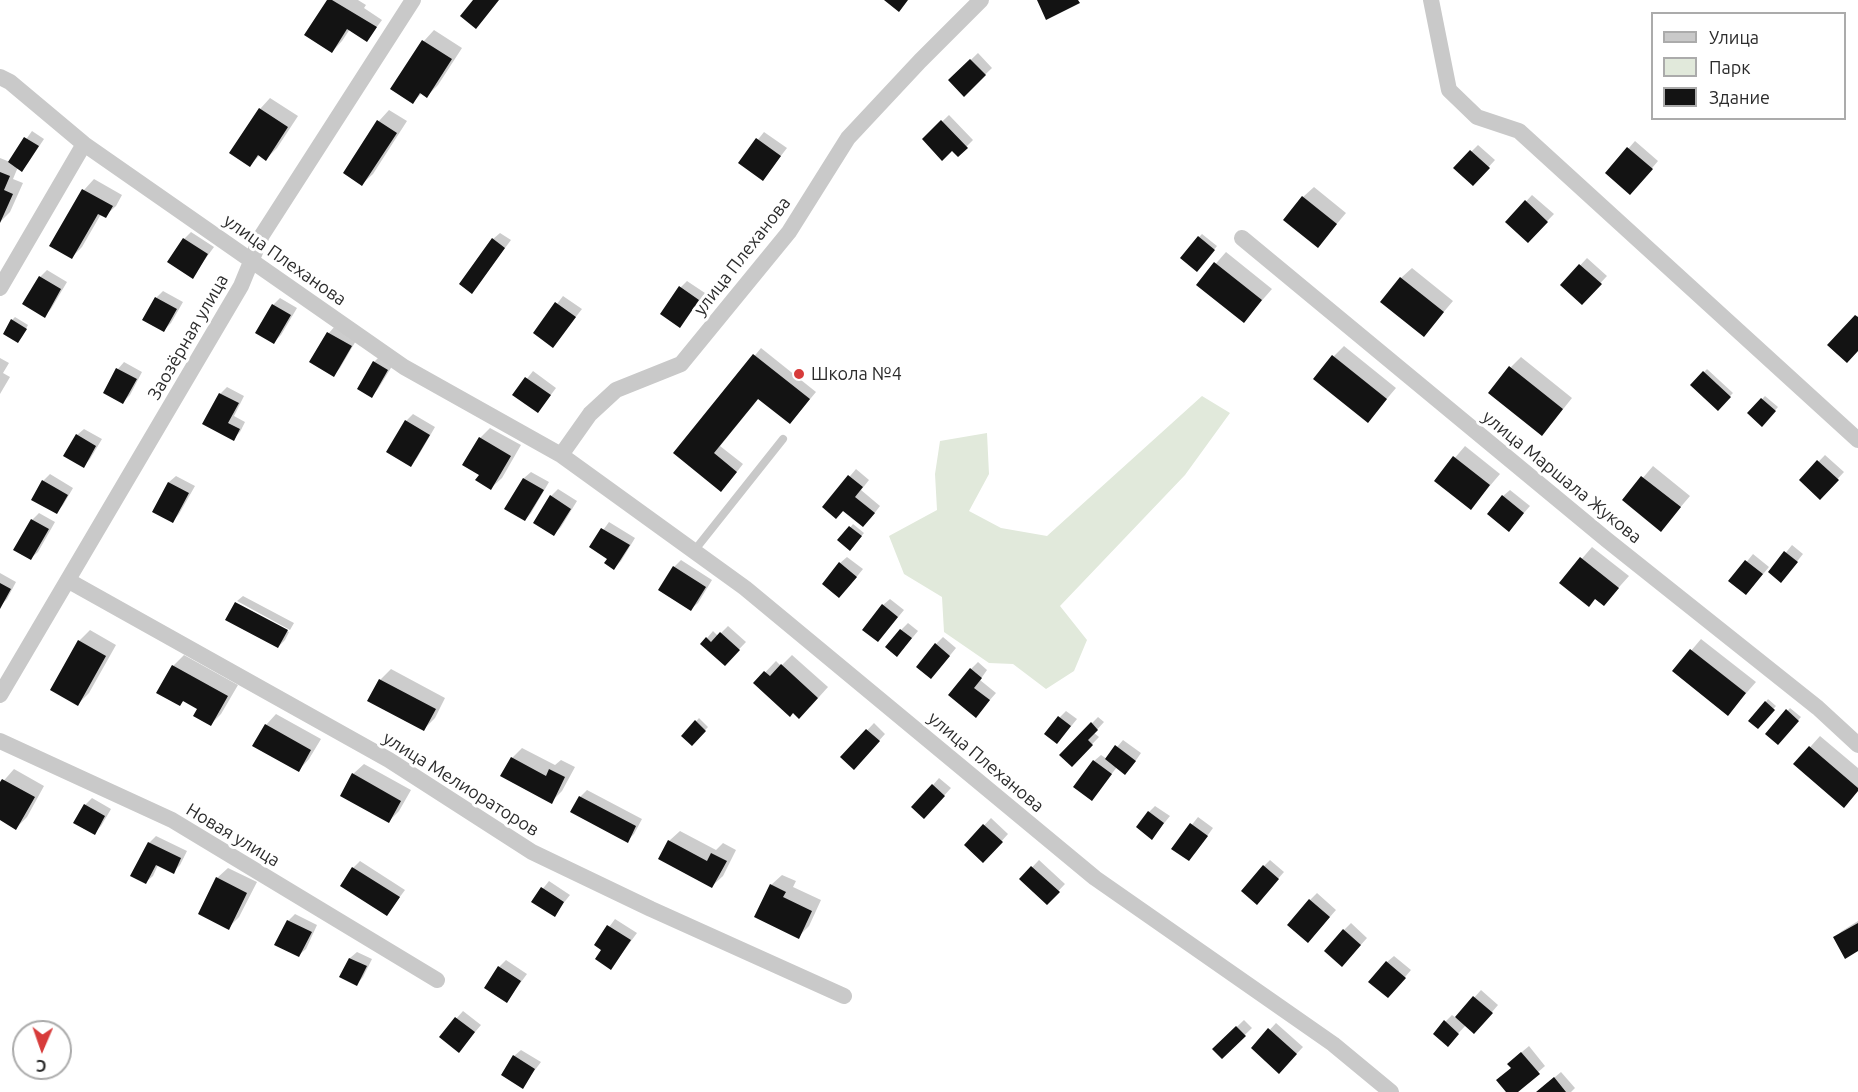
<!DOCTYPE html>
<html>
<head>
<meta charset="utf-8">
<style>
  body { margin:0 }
  #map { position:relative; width:1858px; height:1092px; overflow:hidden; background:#fff; font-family:Ubuntu,sans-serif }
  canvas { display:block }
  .legend { position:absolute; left:1651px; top:12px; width:195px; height:108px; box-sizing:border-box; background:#fff; border:2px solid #ababab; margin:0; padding:8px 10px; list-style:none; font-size:18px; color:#2c2c2c }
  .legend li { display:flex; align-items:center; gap:12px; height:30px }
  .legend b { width:30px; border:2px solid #ababab }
  .north { position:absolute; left:12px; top:1020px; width:60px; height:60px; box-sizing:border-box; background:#fff; border:2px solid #ababab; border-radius:50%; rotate:182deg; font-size:16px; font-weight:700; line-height:24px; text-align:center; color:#2c2c2c }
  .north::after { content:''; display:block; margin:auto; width:21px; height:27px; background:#d73b3a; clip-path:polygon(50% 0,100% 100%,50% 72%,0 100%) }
</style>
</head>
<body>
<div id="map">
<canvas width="1858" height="1092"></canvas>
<ul class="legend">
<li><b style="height:8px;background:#c9c9c9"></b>Улица</li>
<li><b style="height:16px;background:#e1e9db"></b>Парк</li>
<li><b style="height:16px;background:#131313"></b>Здание</li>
</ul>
<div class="north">С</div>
</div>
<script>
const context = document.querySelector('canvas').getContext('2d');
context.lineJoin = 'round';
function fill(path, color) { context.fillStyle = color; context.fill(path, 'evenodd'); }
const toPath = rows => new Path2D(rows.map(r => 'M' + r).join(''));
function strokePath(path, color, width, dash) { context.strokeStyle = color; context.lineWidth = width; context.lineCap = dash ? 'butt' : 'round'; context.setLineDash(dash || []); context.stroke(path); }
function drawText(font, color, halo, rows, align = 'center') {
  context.font = font + ' Ubuntu,sans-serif'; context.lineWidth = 6; context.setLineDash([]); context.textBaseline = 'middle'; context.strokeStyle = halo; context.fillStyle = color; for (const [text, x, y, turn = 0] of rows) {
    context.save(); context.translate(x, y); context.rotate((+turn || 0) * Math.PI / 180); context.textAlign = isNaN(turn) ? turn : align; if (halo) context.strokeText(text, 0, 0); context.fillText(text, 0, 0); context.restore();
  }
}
fill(toPath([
  [1202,396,1230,413,1185,475,1060,606,1087,640,1074,671,1046,689,1013,664,989,663,944,632,942,597,904,574,889,536,937,510,935,474,940,441,987,433,989,474,969,511,1001,528,1047,536]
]), '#e1e9db');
fill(toPath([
  [328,0,358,0,366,5,364,8,382,20,367,40,350,29,342,41,332,52],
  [434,30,462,48,438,85,427,96,422,93,413,102,393,89,424,41],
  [978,53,992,68,964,95,950,80],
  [270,98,298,116,277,148,266,159,260,155,250,165,260,109],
  [389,110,407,121,373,174,362,184,345,173,379,121],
  [949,115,973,140,958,155,952,149,924,139],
  [32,131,44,139,28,163,22,170,18,167,13,179,23,183,10,212,0,222,0,158,10,162],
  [764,132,787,148,763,179,740,162],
  [1635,141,1658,161,1637,186,1607,173],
  [1478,145,1495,160,1473,184,1455,168],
  [94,179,122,195,116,206,105,216,101,214,82,247,72,257,51,245,84,190],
  [1314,187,1346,213,1318,246,1303,197],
  [1532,195,1554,214,1528,241,1507,222],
  [191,232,214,247,192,277,184,239],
  [500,233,511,240,472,292,493,239],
  [1202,234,1217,246,1200,267,1199,237],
  [1226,252,1272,289,1244,321,1198,284],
  [1587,258,1607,276,1582,303,1562,285],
  [1412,268,1453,301,1424,335,1401,278],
  [47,270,67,282,51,309,44,316,40,277],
  [687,281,705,293,686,319,681,287],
  [163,291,183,302,171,323,164,330,156,298],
  [563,296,582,309,553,346,535,333],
  [280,298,297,308,281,335,274,342,273,305],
  [15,317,28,325,21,338,12,320],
  [335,326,357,339,340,368,334,375,311,362,329,333],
  [1344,346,1396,388,1368,421,1334,356],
  [761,348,816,392,796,416,759,398,720,446,743,464,728,483,675,453],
  [381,355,394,363,378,389,372,396,374,362],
  [1521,357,1572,398,1552,423,1511,367],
  [0,358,9,363,3,373,10,377,0,394],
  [124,362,142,372,130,395,123,402,118,369],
  [1707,369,1733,393,1718,408,1692,385],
  [533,371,556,388,544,404,514,395],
  [227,387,244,396,234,416,245,422,240,432,233,439,204,423,220,394],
  [1765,396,1778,407,1762,425,1749,413],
  [413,414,435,427,417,458,410,465,406,421],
  [490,428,521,445,502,478,491,488,481,474,480,438],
  [84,429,102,439,90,459,84,466,77,435],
  [1465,446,1500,474,1471,508,1436,480],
  [1825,455,1844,472,1820,498,1801,480],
  [1653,466,1690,496,1661,530,1624,500],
  [856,469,869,480,861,490,880,506,870,519,844,510,824,507],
  [531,472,549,482,531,513,525,520,506,509,524,478],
  [50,474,73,488,63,505,57,512,43,481],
  [176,476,195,486,179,514,173,521,154,511,169,482],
  [558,489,577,501,561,527,554,534,551,496],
  [1510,490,1530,506,1509,530,1503,496],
  [39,513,55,522,38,552,31,558,32,520],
  [609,522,635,538,621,561,614,568,609,558,591,547],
  [853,524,864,533,853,546,840,540],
  [1792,545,1803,554,1787,574,1770,572],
  [1592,547,1629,576,1604,604,1596,597,1561,583],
  [1753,554,1769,567,1753,586,1731,581],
  [847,557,863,569,846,590,840,563],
  [681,560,712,580,698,603,691,609,674,567],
  [0,573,16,582,7,599,0,606],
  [243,596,294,623,290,630,237,601],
  [890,599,904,610,884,634,883,605],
  [236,604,289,632,285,640,278,647],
  [908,623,918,631,903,649,901,630],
  [728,626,746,642,725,664,702,644,713,631,718,636],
  [90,630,116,645,89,693,78,704,79,641],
  [943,637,956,648,938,670,936,644],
  [1701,639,1756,682,1728,714,1674,671],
  [184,655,238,685,221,714,211,724,199,708,184,700,180,704,158,692,173,666],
  [792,655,828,687,810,707,755,683,776,661,781,666],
  [978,662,987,670,980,680,996,693,976,716,971,669],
  [391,669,445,698,435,718,424,729,380,680],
  [1768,699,1776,706,1757,727,1750,721],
  [1790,708,1801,717,1778,743,1767,734],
  [1066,711,1077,719,1064,735,1060,717],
  [276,714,321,739,309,759,299,770,266,725],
  [1098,717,1104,722,1094,733,1099,737,1072,765,1061,755],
  [699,718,708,727,692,744,683,736],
  [874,723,885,734,861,761,842,757],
  [1820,736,1858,768,1858,791,1795,764],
  [1123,740,1141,753,1132,766,1117,767,1092,799,1094,761,1101,755,1107,759],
  [522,748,555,765,561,760,575,767,562,791,551,802,512,758],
  [364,764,411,790,399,811,389,821,353,774],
  [14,769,44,786,27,817,16,828,0,819,0,785],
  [939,778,951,788,931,810,933,785],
  [587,790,642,819,634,834,627,841,580,797],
  [92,798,111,809,101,826,94,833,75,822,85,805],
  [1155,806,1170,816,1152,838,1149,812],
  [1198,817,1213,828,1195,853,1173,849],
  [991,818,1008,834,990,854,966,845],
  [680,831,716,850,723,843,736,850,723,876,712,886,669,841],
  [156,836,187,851,180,865,173,872,158,865,153,876,146,882,149,843],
  [1039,860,1065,884,1047,903,1021,879],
  [1270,860,1284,872,1263,896,1264,866],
  [360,861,405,890,387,914,353,868],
  [228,868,257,882,239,917,228,928,217,878],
  [782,875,796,881,793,887,821,900,809,926,798,937,771,885],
  [549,881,570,895,554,915,533,901],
  [1317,893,1336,910,1315,934,1310,900],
  [295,914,317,925,306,949,299,955,288,921],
  [615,919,637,933,611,968,603,950,596,945],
  [1858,921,1858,949,1835,937,1842,931],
  [1351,923,1367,938,1349,958,1344,930],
  [357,952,372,959,363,977,357,984,341,976,350,958],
  [1394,956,1411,970,1394,990,1387,962],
  [506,960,527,974,507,1001,499,967],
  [1481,990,1498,1005,1481,1025,1466,1025,1454,1038,1445,1022,1452,1015,1456,1018],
  [463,1011,481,1025,459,1051,441,1036],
  [1244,1020,1252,1028,1222,1057,1214,1049],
  [1276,1023,1303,1047,1286,1065,1253,1048],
  [1529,1046,1545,1066,1515,1092,1508,1092,1516,1057],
  [521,1050,541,1062,522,1087,514,1056],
  [1561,1072,1575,1088,1571,1092,1537,1092]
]), '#0003');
fill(toPath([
  [327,0,332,0,377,27,367,42,347,29,332,53,304,35],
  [473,0,499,0,476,29,460,16],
  [884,0,908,0,899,12],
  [1037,0,1078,0,1080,3,1046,20],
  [422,40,452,59,427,98,420,93,413,104,390,89],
  [970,59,986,75,964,97,948,80],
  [259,108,288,127,266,161,258,155,250,167,229,153],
  [377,120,397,133,362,186,343,173],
  [941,120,968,148,958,157,952,151,942,161,922,139],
  [24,137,39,146,22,172,8,162],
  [756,138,781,156,763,181,738,163],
  [1627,147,1653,169,1630,195,1605,173],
  [1470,150,1490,168,1473,186,1453,168],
  [0,172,10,176,4,190,13,194,0,223],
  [82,189,113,206,106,218,98,214,72,259,49,246],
  [1302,196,1337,224,1318,248,1283,220],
  [1525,200,1548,222,1528,243,1505,222],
  [1198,236,1215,250,1197,272,1180,258],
  [183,238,208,254,193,279,167,262],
  [492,238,505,248,472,294,459,284],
  [1214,262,1262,300,1244,323,1196,285],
  [1579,264,1602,284,1582,305,1560,285],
  [39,276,61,289,45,318,22,304],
  [1400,277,1444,312,1424,337,1380,302],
  [679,286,699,300,680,328,660,314],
  [155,297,177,309,164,332,142,320],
  [555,302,576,317,553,348,533,333],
  [272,304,291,315,274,344,255,333],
  [1855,315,1858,317,1858,351,1847,363,1827,345],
  [11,319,27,329,18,343,3,334],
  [327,332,352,346,334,377,309,362],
  [753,354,810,399,790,424,758,399,714,453,737,472,721,492,673,453],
  [1332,355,1387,399,1368,423,1313,379],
  [373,361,388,370,372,398,357,389],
  [1509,366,1563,409,1542,436,1488,393],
  [116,368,137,379,123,404,103,393],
  [1703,371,1731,397,1718,411,1690,385],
  [525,377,551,395,538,413,512,395],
  [219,393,239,403,228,423,240,429,234,441,202,424],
  [1761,398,1776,411,1762,427,1747,413],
  [405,420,430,435,411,467,386,452],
  [76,434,96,446,84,468,63,456],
  [479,437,511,456,491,490,475,480,479,475,462,465],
  [1453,456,1490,485,1471,510,1434,481],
  [1817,460,1839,480,1820,500,1799,480],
  [848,475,863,487,855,497,875,513,863,527,843,511,836,519,822,507],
  [1641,476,1681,507,1661,532,1622,500],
  [523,478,544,490,525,521,504,509],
  [42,480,68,495,57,514,31,500],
  [168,482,189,493,173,523,152,512],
  [550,495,571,509,554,536,533,523],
  [1502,495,1524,513,1509,532,1487,514],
  [31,519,49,529,31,560,13,550],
  [849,526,862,536,850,551,837,540],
  [601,528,630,545,614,570,604,563,607,559,589,547],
  [1784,551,1798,562,1781,583,1768,572],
  [1580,557,1619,588,1604,606,1595,599,1589,607,1559,583],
  [1745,560,1763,574,1746,595,1728,581],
  [839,562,857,577,839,598,822,584],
  [673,566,706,587,691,611,658,590],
  [0,583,11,589,0,609],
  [235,602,288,630,278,648,225,620],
  [882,604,898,617,878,642,862,630],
  [900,629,912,638,897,657,885,647],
  [720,632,740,650,725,666,700,644,706,637,711,642],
  [78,640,106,656,78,706,50,690],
  [935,643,950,656,931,679,916,667],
  [1690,649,1746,693,1728,716,1672,671],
  [781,664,818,698,799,719,793,713,790,717,753,683,764,671,770,676],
  [172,665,228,696,211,726,193,716,197,709,183,701,180,706,156,693],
  [970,668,982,678,974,688,990,700,976,718,948,695],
  [379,679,436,709,424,731,367,701],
  [1765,701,1775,710,1758,729,1748,721],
  [1786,709,1799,721,1778,745,1765,734],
  [1058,716,1071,726,1057,744,1044,734],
  [695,720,706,731,692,746,681,736],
  [1091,722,1098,730,1088,740,1093,745,1072,767,1059,755],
  [265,724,311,750,299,772,252,746],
  [866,729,880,741,854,770,840,757],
  [1115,745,1136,761,1125,775,1105,759],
  [1809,746,1858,788,1858,791,1844,808,1793,764],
  [511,757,546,776,549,769,565,777,552,804,500,776],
  [1093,760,1112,774,1092,801,1073,787],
  [352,773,401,801,389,823,340,796],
  [2,779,35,797,16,830,0,820,0,782],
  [932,784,945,796,924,819,911,807],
  [579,796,636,826,628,843,570,812],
  [84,804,105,816,95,835,73,823],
  [1148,811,1164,823,1152,840,1136,827],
  [1190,823,1208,836,1189,861,1171,849],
  [983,824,1003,842,983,863,964,845],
  [668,840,707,861,711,853,727,861,712,888,658,859],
  [148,842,181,858,174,874,156,865,146,884,130,876],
  [1263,865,1279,879,1257,905,1241,891],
  [1031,866,1060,892,1047,905,1019,879],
  [352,867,400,897,387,916,340,886],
  [216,877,247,893,229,930,198,914],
  [770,884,786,892,783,897,812,911,799,939,754,917],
  [541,887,564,902,555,917,531,902],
  [1309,899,1330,917,1308,943,1287,925],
  [287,920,312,932,299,957,274,945],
  [1858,923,1858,951,1845,959,1833,937],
  [607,925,631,940,611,970,595,959,601,950,594,945],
  [1343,929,1361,945,1342,967,1324,951],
  [349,958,367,966,357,986,339,977],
  [1386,961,1406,978,1388,998,1368,982],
  [498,966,521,981,507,1003,484,988],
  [1473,996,1493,1013,1474,1034,1455,1017],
  [455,1017,475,1032,459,1053,439,1037],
  [1444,1020,1459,1034,1448,1047,1433,1034],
  [1236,1026,1246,1036,1222,1059,1212,1049],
  [1268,1028,1297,1054,1279,1074,1251,1048],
  [1521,1052,1540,1074,1518,1092,1506,1092,1496,1080,1511,1068,1507,1064],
  [513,1055,535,1069,523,1089,501,1075],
  [1554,1077,1566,1092,1536,1092]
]), '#131313');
strokePath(toPath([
  [694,551,783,439]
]), '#c9c9c9', 8);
strokePath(toPath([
  [1431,0,1449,90,1477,117,1519,131,1858,440],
  [0,77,10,82,84,144,404,367,561,455,745,588,1095,878,1333,1044,1391,1092],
  [1242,238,1607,540,1818,708,1858,745],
  [0,288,84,144],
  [561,455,590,414,616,390,681,364,789,232,848,138,920,61,981,0],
  [69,581,389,760,532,852,651,909,844,996],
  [0,695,241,286,262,235,413,0],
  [0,741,172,820,437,980]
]), '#c9c9c9', 16);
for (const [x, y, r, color] of [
  [799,374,6,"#d73b3a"]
]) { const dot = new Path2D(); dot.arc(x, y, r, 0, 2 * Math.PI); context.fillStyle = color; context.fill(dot); strokePath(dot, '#fff', 2); }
drawText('18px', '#2c2c2c', '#fff', [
  ["улица Плеханова",742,256,-52],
  ["улица Плеханова",285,260,35],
  ["Заозёрная улица",188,337,-60],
  ["улица Маршала Жукова",1562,477,39],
  ["улица Плеханова",986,762,40],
  ["улица Мелиораторов",461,784,32],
  ["Новая улица",233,835,31]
]);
drawText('18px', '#2c2c2c', '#fff', [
  ["Школа №4",811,374]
], 'left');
</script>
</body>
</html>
